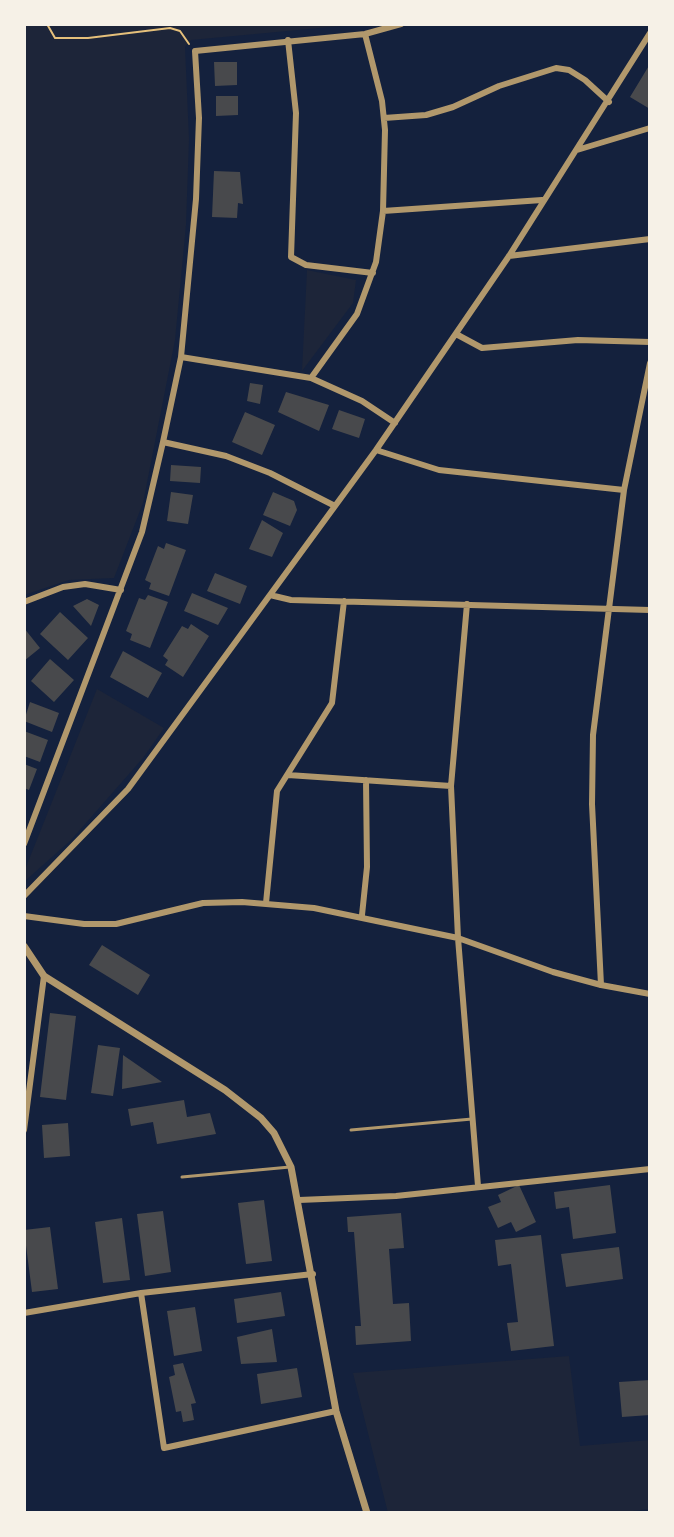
<!DOCTYPE html>
<html>
<head>
<meta charset="utf-8">
<style>
  body { margin:0 }
  #map { position:relative; width:674px; height:1537px; overflow:hidden; background:#14213d; font-family:Overpass,sans-serif }
  canvas { display:block }
  .frame { position:absolute; inset:0; border:26px solid #f6f1e7; pointer-events:none }
</style>
</head>
<body>
<div id="map">
<canvas width="674" height="1537"></canvas>
<div class="frame"></div>
</div>
<script>
const context = document.querySelector('canvas').getContext('2d');
context.lineJoin = 'round';
function fill(path, color) { context.fillStyle = color; context.fill(path, 'evenodd'); }
const toPath = rows => new Path2D(rows.map(r => 'M' + r).join(''));
function strokePath(path, color, width, dash) { context.strokeStyle = color; context.lineWidth = width; context.lineCap = dash ? 'butt' : 'round'; context.setLineDash(dash || []); context.stroke(path); }
fill(toPath([
  [24,24,362,24,191,40,185,47,189,139,186,225,175,340,143,503,114,578,69,580,24,595],
  [307,270,356,280,353,303,302,371],
  [97,689,164,728,143,758,71,840,24,882,24,872],
  [569,1356,580,1446,650,1440,650,1509,616,1513,388,1513,353,1373]
]), '#1d2539');
fill(toPath([
  [214,62,237,62,237,85,215,86],
  [650,64,650,109,630,97],
  [216,96,238,96,238,115,216,116],
  [214,171,240,172,243,204,238,203,237,218,212,217],
  [250,383,263,385,260,404,247,401],
  [286,392,329,405,319,431,278,412],
  [339,410,365,419,359,438,332,429],
  [245,412,275,425,262,455,232,442],
  [171,465,201,467,200,483,170,481],
  [171,492,193,495,188,524,167,521],
  [273,492,294,501,297,510,290,526,263,515],
  [262,520,283,533,272,557,249,549],
  [166,543,186,550,169,596,149,589,151,583,145,580,158,546,164,549],
  [215,573,247,586,240,604,207,591],
  [192,593,228,608,218,625,184,611],
  [148,595,168,602,150,648,130,640,132,634,126,631,139,598,145,600],
  [87,599,99,605,91,626,73,606],
  [60,612,88,638,68,660,40,634],
  [191,624,209,636,183,677,165,665,168,660,163,656,182,626,188,629],
  [24,628,40,648,24,661],
  [123,651,162,673,148,698,110,677],
  [50,659,74,680,54,702,31,681],
  [30,702,59,713,52,732,24,721],
  [24,731,48,740,40,762,24,756],
  [24,764,37,769,29,790,24,788],
  [102,945,150,975,138,995,89,965],
  [50,1013,76,1016,66,1100,40,1097],
  [98,1045,120,1048,113,1096,91,1093],
  [123,1055,162,1082,122,1089],
  [184,1100,187,1117,210,1113,216,1134,157,1144,153,1122,131,1126,128,1109],
  [68,1123,70,1156,44,1158,42,1125],
  [519,1185,536,1222,516,1232,511,1222,498,1228,488,1207,501,1202,498,1195],
  [610,1185,616,1233,573,1239,569,1207,556,1209,554,1192],
  [264,1200,272,1261,246,1264,238,1203],
  [163,1211,171,1272,145,1276,137,1214],
  [401,1213,404,1248,389,1249,393,1304,409,1303,411,1341,356,1345,355,1326,361,1326,354,1232,348,1232,347,1217],
  [122,1218,130,1280,103,1283,95,1222],
  [50,1227,58,1289,32,1292,24,1230],
  [541,1235,554,1346,511,1351,507,1323,518,1322,511,1264,498,1266,495,1240],
  [619,1247,623,1279,566,1287,561,1254],
  [281,1292,285,1316,237,1323,234,1299],
  [195,1307,202,1351,174,1356,167,1311],
  [272,1329,277,1362,241,1364,237,1337],
  [183,1363,196,1403,191,1404,194,1420,183,1422,181,1411,176,1412,169,1377,175,1375,173,1365],
  [297,1368,302,1397,261,1404,257,1374],
  [650,1380,650,1415,622,1417,619,1382]
]), '#48494c');
strokePath(toPath([
  [47,24,55,38,88,38,170,28,180,31,189,44]
]), '#e5c07b', 2);
strokePath(toPath([
  [351,1130,472,1119],
  [182,1177,290,1167]
]), '#b1986c', 3);
strokePath(toPath([
  [288,40,296,113,291,257,306,265,373,273],
  [384,118,426,115,453,107,499,86,556,68,569,70,585,80,609,102],
  [577,150,650,128],
  [383,211,542,200],
  [509,256,650,239],
  [456,334,482,348,578,340,650,342],
  [181,357,311,378,362,401,395,423],
  [311,378,357,314,376,262,383,211,385,130,382,101,365,34],
  [163,442,226,456,270,473,335,506],
  [376,450,439,470,624,490],
  [270,595,291,600,650,610],
  [24,602,63,587,85,584,121,590],
  [467,604,451,786,458,938,478,1186],
  [288,775,451,786],
  [24,844,142,532,163,442,181,357,196,199,199,118,195,51,365,34,401,24],
  [24,896,128,789,376,450,509,256,650,33],
  [266,903,277,791,332,703,344,601],
  [362,915,367,867,366,780],
  [24,916,84,924,116,924,203,903,242,902,314,908,458,938,553,972,601,985,650,994],
  [601,985,592,804,593,735,624,490,650,363],
  [24,1130,44,976],
  [299,1200,396,1196,650,1169],
  [141,1293,164,1448,336,1411],
  [24,1313,141,1293,313,1274]
]), '#b1986c', 6);
strokePath(toPath([
  [24,946,44,976,225,1090,261,1118,274,1133,291,1167,336,1411,367,1513]
]), '#b1986c', 7);
</script>
</body>
</html>
